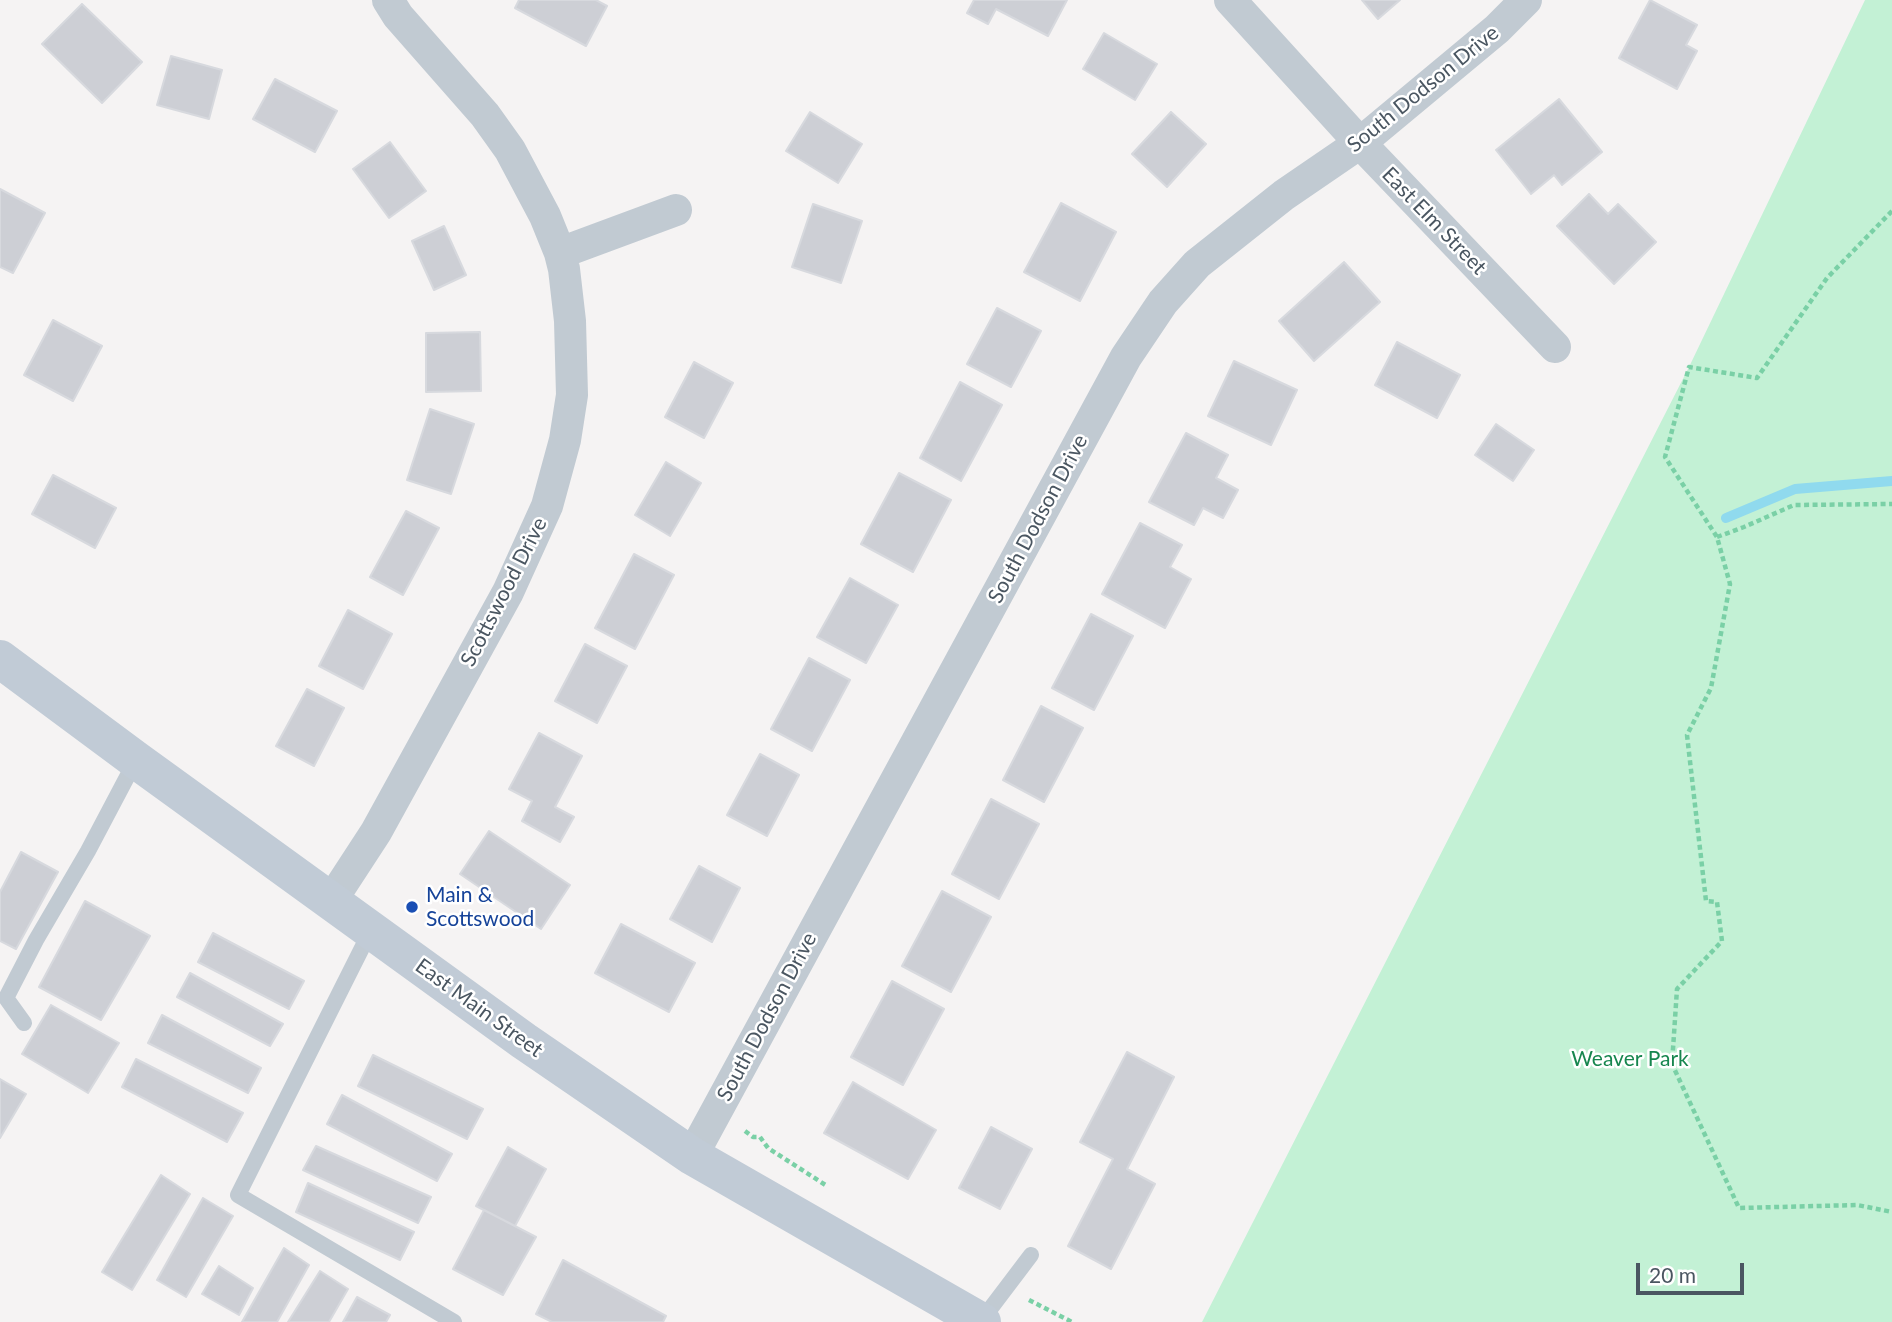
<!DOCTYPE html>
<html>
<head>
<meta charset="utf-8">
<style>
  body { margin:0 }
  #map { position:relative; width:1892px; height:1322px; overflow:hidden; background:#f5f3f3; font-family:Lato,sans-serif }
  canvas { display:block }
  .scale { position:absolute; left:1636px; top:1263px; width:108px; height:32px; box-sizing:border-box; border:4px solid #4a5661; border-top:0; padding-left:9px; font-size:21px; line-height:24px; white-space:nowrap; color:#4a5661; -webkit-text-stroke:5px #fff; paint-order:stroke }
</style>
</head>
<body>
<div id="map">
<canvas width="1892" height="1322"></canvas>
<div class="scale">20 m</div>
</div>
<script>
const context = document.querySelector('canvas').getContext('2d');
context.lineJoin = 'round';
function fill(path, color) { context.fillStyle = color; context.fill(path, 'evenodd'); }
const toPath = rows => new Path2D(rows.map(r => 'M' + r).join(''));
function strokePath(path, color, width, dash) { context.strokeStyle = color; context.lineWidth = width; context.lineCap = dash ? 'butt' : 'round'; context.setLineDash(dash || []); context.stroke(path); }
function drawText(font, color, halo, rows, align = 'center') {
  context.font = font + ' Lato,sans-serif'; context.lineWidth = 5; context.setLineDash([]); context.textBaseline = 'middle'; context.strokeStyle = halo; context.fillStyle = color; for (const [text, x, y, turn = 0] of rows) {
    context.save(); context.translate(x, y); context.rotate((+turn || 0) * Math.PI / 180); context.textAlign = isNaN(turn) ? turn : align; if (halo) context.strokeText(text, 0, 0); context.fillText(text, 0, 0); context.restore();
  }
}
fill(toPath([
  [1865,0,1892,0,1892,1322,1202,1322,1689,367]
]), '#c3f1d5');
strokePath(toPath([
  [1726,518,1795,489,1892,481]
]), '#90daee', 10);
const building = toPath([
  [519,0,596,0,607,6,586,46,515,8,519,0],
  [974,0,1067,0,1048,36,996,9,988,24,967,13,974,0],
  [1362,0,1400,0,1378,19,1362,0],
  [1650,0,1697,25,1686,45,1697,51,1677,89,1619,58,1650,0],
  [82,4,142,62,102,103,42,44,82,4],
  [1104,33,1157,64,1135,100,1083,69,1104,33],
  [171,56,222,70,209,119,157,105,171,56],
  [275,79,337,111,315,152,253,119,275,79],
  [1559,99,1602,152,1562,185,1554,175,1531,194,1496,150,1559,99],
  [810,112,862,144,838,183,786,151,810,112],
  [1171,112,1206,144,1167,187,1132,154,1171,112],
  [390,142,426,191,389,218,353,169,390,142],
  [0,189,45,213,13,273,0,267,0,189],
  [1589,194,1608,214,1618,204,1656,242,1614,284,1557,226,1589,194],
  [1061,203,1116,232,1080,301,1024,272,1061,203],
  [813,204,862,221,841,283,792,267,813,204],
  [444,226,466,275,434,290,412,241,444,226],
  [1344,262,1380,302,1314,361,1279,321,1344,262],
  [997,308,1041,331,1011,387,967,364,997,308],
  [53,320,102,346,73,401,24,375,53,320],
  [480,332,481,391,426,392,426,333,480,332],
  [1397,342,1460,375,1437,418,1375,385,1397,342],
  [1234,361,1297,390,1271,445,1208,416,1234,361],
  [694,362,733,383,704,438,665,417,694,362],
  [960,382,1002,405,961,481,920,458,960,382],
  [430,409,474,424,451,494,407,480,430,409],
  [1496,424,1534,450,1513,481,1475,455,1496,424],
  [1186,433,1228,455,1216,478,1238,490,1223,518,1203,508,1194,525,1149,502,1186,433],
  [666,462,701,483,670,536,635,515,666,462],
  [899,473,951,500,913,572,861,544,899,473],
  [53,475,116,508,95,548,32,514,53,475],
  [406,511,439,528,403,595,370,577,406,511],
  [1140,523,1182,545,1170,567,1191,579,1165,628,1102,594,1140,523],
  [634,554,674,575,635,649,595,628,634,554],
  [850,578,898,605,866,663,817,637,850,578],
  [348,610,392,634,363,689,319,666,348,610],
  [1091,614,1133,636,1094,710,1052,688,1091,614],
  [585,644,627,666,597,723,555,701,585,644],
  [809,658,850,680,812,751,771,729,809,658],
  [307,689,344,708,314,766,276,746,307,689],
  [1041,706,1083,728,1044,802,1003,780,1041,706],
  [539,733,582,756,555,807,574,817,560,842,522,821,532,801,509,789,539,733],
  [760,754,799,775,767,836,727,815,760,754],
  [991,799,1039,824,999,899,952,874,991,799],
  [489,831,570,885,541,929,460,874,489,831],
  [21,852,58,872,16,949,0,941,0,892,21,852],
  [699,866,740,888,712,942,670,919,699,866],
  [942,891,991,917,951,992,902,966,942,891],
  [85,901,150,936,101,1020,39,987,85,901],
  [621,924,695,963,669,1012,595,973,621,924],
  [213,933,304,981,289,1009,198,962,213,933],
  [190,973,283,1024,270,1046,177,997,190,973],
  [892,981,944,1009,903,1085,851,1057,892,981],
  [51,1005,119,1043,88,1093,22,1054,51,1005],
  [162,1015,261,1068,248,1093,148,1043,162,1015],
  [1127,1052,1174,1077,1127,1169,1155,1184,1111,1269,1068,1246,1113,1159,1080,1142,1127,1052],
  [373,1055,483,1109,467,1139,358,1086,373,1055],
  [136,1059,243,1113,227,1142,122,1087,136,1059],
  [0,1079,26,1094,0,1138,0,1079],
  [853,1082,936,1130,908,1179,824,1133,853,1082],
  [342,1095,452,1154,437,1181,327,1124,342,1095],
  [991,1127,1032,1149,1000,1209,959,1188,991,1127],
  [316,1146,431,1197,418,1223,303,1170,316,1146],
  [508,1147,546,1169,515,1226,476,1206,508,1147],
  [161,1175,190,1194,132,1290,102,1272,161,1175],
  [308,1183,414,1232,400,1260,296,1212,308,1183],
  [203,1198,233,1216,186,1297,157,1280,203,1198],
  [484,1210,536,1237,503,1295,453,1269,484,1210],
  [284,1248,309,1265,277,1322,242,1322,284,1248],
  [563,1260,666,1316,663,1322,552,1322,536,1314,563,1260],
  [219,1266,253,1288,239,1315,202,1294,219,1266],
  [320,1271,348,1289,329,1322,288,1322,320,1271],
  [357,1297,390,1315,386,1322,343,1322,357,1297]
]);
fill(building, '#cdcfd5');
strokePath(building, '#d7d9de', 2);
strokePath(toPath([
  [1892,211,1827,278,1757,378,1689,367,1665,457,1717,537,1730,584,1711,688,1687,735,1706,901,1717,902,1722,941,1677,989,1672,1064,1739,1208,1857,1205,1892,1212],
  [1717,537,1744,527,1794,505,1892,504],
  [745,1131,753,1137,760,1137,768,1148,827,1186],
  [1029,1300,1072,1322]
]), '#7ad0a6', 4.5, [5, 3.5]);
strokePath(toPath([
  [371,930,238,1195,454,1322],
  [24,1023,6,998,36,940,88,851,136,760],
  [981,1321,1031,1255]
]), '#c1cad2', 16);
strokePath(toPath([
  [1230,0,1360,143,1555,347],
  [560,253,676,210],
  [331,901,376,832,508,592,547,506,565,440,572,395,570,321,564,269,560,253,545,216,510,150,485,115,398,16,388,0],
  [692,1156,1126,357,1163,302,1197,264,1284,195,1360,143,1497,29,1526,0]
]), '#c1cad2', 32);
strokePath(toPath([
  [0,659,136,760,524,1041,692,1156,982,1322]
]), '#c1cbd6', 38);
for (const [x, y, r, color] of [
  [412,907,7,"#1a4fb4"]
]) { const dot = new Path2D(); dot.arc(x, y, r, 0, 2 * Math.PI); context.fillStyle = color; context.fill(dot); strokePath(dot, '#fff', 2.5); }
drawText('21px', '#4a5661', '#fff', [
  ["South Dodson Drive",1423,89,-39],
  ["East Elm Street",1434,221,46],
  ["South Dodson Drive",1038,519,-62],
  ["Scottswood Drive",504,592,-63],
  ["East Main Street",479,1008,36],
  ["South Dodson Drive",767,1017,-62]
]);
drawText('21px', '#164399', '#fff', [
  ["Main &",426,895],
  ["Scottswood",426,919]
], 'left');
drawText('21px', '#17864f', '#fff', [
  ["Weaver Park",1630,1059]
]);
</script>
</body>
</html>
